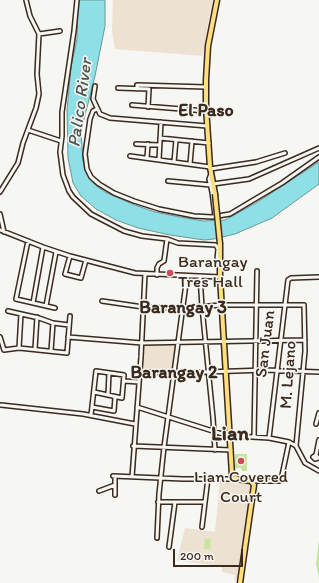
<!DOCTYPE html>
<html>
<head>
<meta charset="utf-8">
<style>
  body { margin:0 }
  #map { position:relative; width:319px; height:583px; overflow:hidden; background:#f6f6f2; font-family:Itim,sans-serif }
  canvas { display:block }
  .scale { position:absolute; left:173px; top:549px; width:70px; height:18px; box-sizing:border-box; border:2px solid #3b2a1e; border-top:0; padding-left:5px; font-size:12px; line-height:14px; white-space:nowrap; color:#3b2a1e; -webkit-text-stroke:3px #f6f6f2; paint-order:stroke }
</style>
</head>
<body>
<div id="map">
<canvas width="319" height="583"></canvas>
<div class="scale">200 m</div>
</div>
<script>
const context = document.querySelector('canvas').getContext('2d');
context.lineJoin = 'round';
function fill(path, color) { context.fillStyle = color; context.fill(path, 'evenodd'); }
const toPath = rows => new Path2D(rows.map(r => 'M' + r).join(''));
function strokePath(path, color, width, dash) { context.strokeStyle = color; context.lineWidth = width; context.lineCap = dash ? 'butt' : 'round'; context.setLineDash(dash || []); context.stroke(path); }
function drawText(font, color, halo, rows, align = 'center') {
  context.font = font + ' Itim,sans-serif'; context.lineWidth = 3; context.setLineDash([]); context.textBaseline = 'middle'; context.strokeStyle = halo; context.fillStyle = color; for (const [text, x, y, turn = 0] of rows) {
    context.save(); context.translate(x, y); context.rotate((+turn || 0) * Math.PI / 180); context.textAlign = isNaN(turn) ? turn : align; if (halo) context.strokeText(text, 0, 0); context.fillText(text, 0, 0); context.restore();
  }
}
fill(toPath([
  [113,0,213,0,208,23,203,56,115,49,112,31],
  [176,343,173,372,141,371,143,344],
  [220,481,248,483,252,485,253,488,238,581,234,580,235,575,222,572,222,566,177,561,185,528,215,532]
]), '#ede1d2');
fill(toPath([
  [235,454,247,454,247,471,242,471,241,468,235,468],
  [205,539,211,539,210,549,204,549],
  [319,540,319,578,316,564]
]), '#c7e59d');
const water = toPath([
  [78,0,105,0,105,26,95,76,81,131,83,161,87,173,94,184,105,192,132,204,155,212,180,217,203,221,225,220,256,203,319,162,319,184,272,218,235,234,214,239,204,240,170,235,138,228,116,220,96,209,81,196,73,183,68,158,67,110,71,67,77,39,78,0]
]);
fill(water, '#8edfe6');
strokePath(water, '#6d9796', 1);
const minor = toPath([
  [26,0,30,16,39,34,60,31],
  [77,0,74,31,62,112,62,136,60,152,63,175,69,191,73,197,91,214,124,231,142,236,167,239,164,261,159,264,157,268,157,275],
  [95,86,93,99,100,114,110,118,207,126],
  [118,88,149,89,148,107],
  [137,89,137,85,206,87],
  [132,105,206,111],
  [97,109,93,111,90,119,85,154,87,169,91,177,99,184,114,193,134,201,159,209,194,216,212,217,230,214,282,183,319,157],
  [28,130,61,141],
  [160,138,209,143],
  [136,144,159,145],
  [130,156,210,167],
  [147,158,148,144],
  [159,160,161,122],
  [174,162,176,140],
  [190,164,192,141],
  [210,169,256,162,285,153],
  [211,174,209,179,212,192,215,216],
  [168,181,211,185],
  [213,184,249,179,319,148],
  [0,192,18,163,23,143,36,108,39,94,37,74,39,34],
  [0,214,4,232],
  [0,230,43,247,70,256,135,273,220,277],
  [167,239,178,243,216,245,218,249,217,260,219,266],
  [28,241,16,299,55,308],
  [70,256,65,274,81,278,86,260],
  [200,276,202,307,213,418,215,450],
  [102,301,143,307,182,308,222,305,304,305,305,351,296,446],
  [33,303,43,247],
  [46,306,56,252],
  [8,311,39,318,53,323,69,325],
  [0,337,4,350,19,348,67,353,70,316],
  [68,337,142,343,305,340],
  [19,348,21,314],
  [35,349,37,317],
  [51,351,53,323],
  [139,372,177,373,265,370,319,372],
  [124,381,139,382],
  [108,395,109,373],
  [1,405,83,414,135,424],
  [92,407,114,411,115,397],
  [137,407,219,433,235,436,269,438,289,442,296,446],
  [91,415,96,371,124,375,122,398,94,392],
  [316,424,319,413],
  [254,437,257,271],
  [269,438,288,280,291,278,319,277],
  [133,446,231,450],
  [296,446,305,463,319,471],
  [316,455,319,440],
  [318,458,316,455,313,457,315,459,319,458],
  [113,476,183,479,230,479,235,478],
  [115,477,115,495],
  [132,477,141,357,145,274],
  [251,481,279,481,281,480,289,442],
  [99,491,115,485],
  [158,502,205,502],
  [202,527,208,478],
  [157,538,159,494,164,447,187,276],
  [169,547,175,502]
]);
const major = toPath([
  [215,194,210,167,206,107,206,80,208,46,217,0],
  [220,244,220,277,232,475,237,479,251,481,254,485,240,583]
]);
strokePath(minor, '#3b2a1e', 6);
strokePath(major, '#3b2a1e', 7);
strokePath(minor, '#f6f6f2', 3);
strokePath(major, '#fedf80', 4);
const majorBridge = toPath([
  [215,194,220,244]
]);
strokePath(majorBridge, '#3b2a1e', 7, []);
strokePath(majorBridge, '#fedf80', 4);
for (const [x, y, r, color] of [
  [170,273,4,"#d1495b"],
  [241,461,4,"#d1495b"]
]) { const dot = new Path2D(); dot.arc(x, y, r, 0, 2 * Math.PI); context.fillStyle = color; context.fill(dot); strokePath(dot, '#f6f6f2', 1.5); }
drawText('17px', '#3b2a1e', '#f6f6f2', [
  ["Barangay",178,263],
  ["Tres Hall",178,283],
  ["Lian Covered",241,478,"center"],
  ["Court",241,498,"center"]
], 'left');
drawText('17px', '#3b2a1e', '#f6f6f2', [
  ["San Juan",266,344,-83],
  ["M. Lejano",289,375,-86]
]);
drawText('italic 18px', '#505750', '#f6f6f2', [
  ["Palico River",81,103,-82]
]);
drawText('bold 18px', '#3b2a1e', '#f6f6f2', [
  ["El Paso",206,111],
  ["Barangay 3",183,308],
  ["Barangay 2",174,373]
]);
drawText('bold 21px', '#3b2a1e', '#f6f6f2', [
  ["Lian",230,435]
]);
</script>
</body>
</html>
